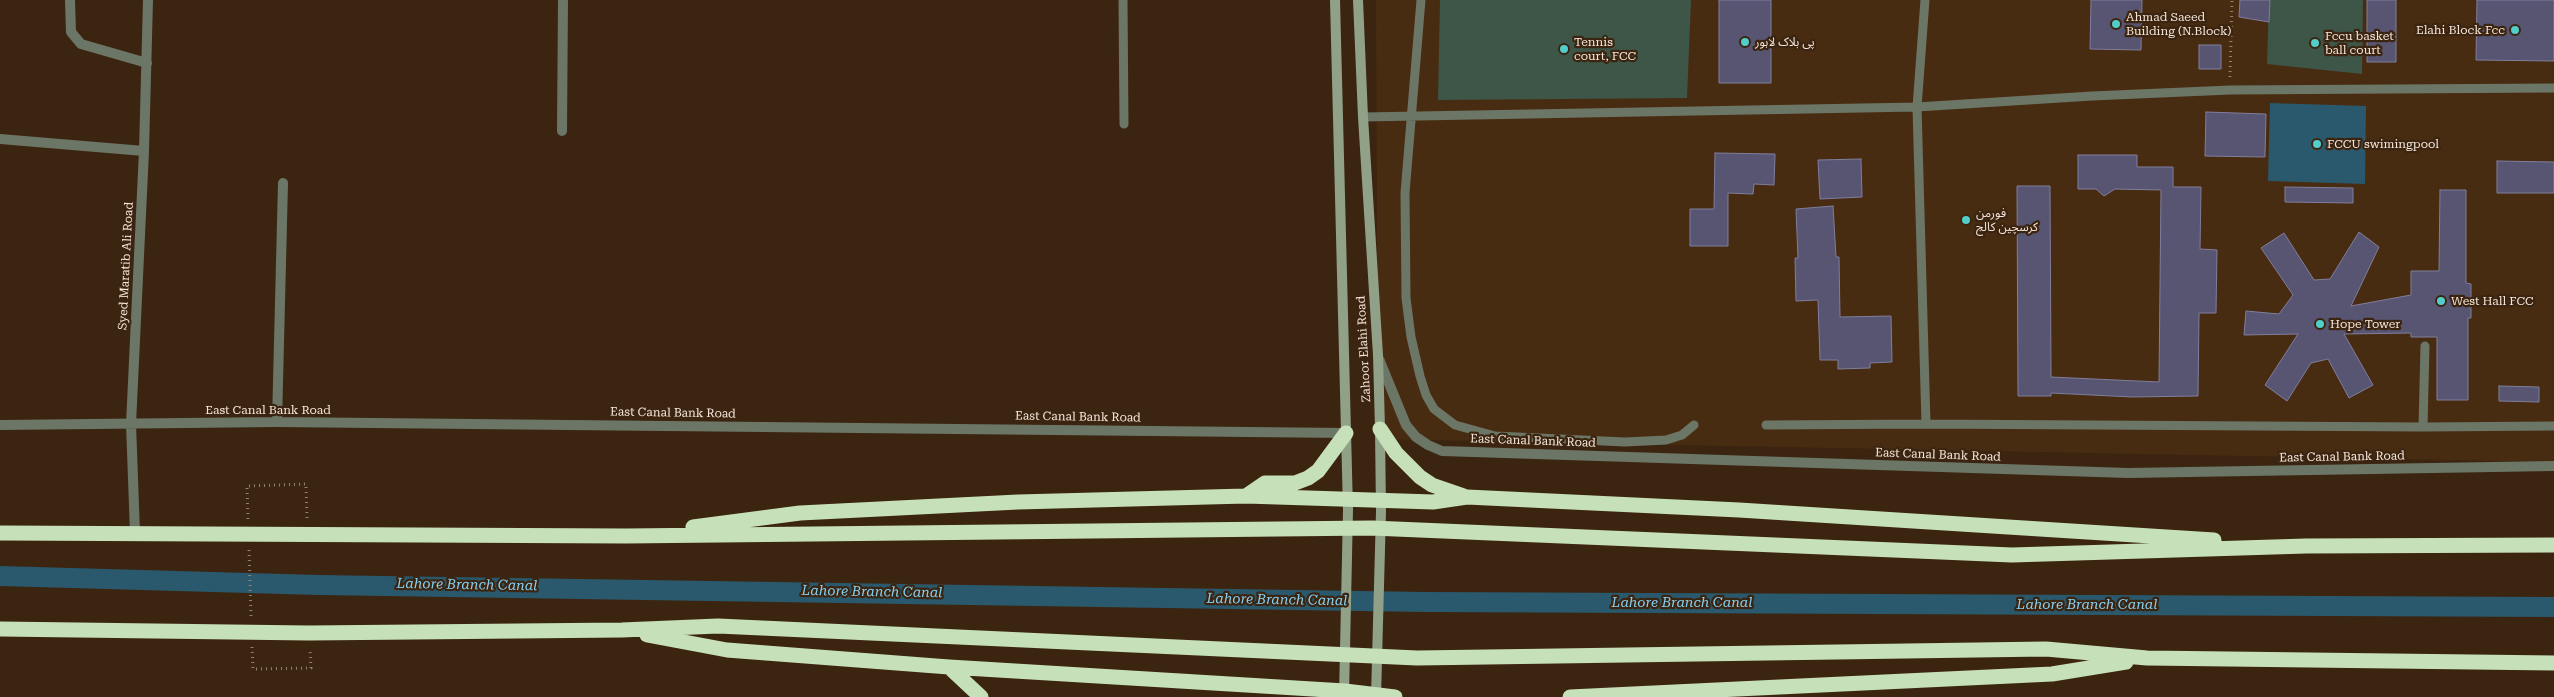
<!DOCTYPE html>
<meta charset="utf-8">
<style>
body{margin:0}
canvas{display:block;background:#3b2410}
</style>
<canvas width="2554" height="697"></canvas>
<script>
const c = document.querySelector('canvas').getContext('2d');
c.lineJoin = 'round';
function fillPath(path, color) { c.fillStyle = color; c.fill(path, 'evenodd'); }
const poly = rows => new Path2D(rows.map(r => 'M' + r).join(''));
function stroke(path, color, width, dash) { c.strokeStyle = color; c.lineWidth = width; c.lineCap = dash ? 'butt' : 'round'; c.setLineDash(dash || []); c.stroke(path); }
function drawText(font, color, halo, rows, align = 'center') {
  c.font = font + ' "Roboto Serif","Noto Sans Arabic",serif'; c.lineWidth = 4.5; c.setLineDash([]); c.textBaseline = 'middle'; c.strokeStyle = halo; c.fillStyle = color; for (const [text, x, y, turn = 0] of rows) {
    c.save(); c.translate(x, y); c.rotate((+turn || 0) * Math.PI / 180); c.textAlign = isNaN(turn) ? turn : align; if (halo) c.strokeText(text, 0, 0); c.fillText(text, 0, 0); c.restore();
  }
}
fillPath(poly([
 [1376,0,2554,0,2554,462,1378,439]
]), '#482c11');
fillPath(poly([
 [1440,0,1691,0,1687,98,1438,100],
 [2269,0,2363,0,2362,74,2267,64]
]), '#3e5647');
fillPath(poly([
 [2270,103,2366,106,2365,184,2268,181]
]), '#2a586c');
stroke(poly([
 [0,576,319,585,1426,602,2554,607]
]), '#2a586c', 20);
const building = poly([
 [1719,0,1771,0,1771,83,1719,83,1719,0],
 [2091,0,2142,0,2141,50,2090,49,2091,0],
 [2240,0,2270,0,2269,22,2239,17,2240,0],
 [2367,0,2396,0,2396,62,2367,62,2367,0],
 [2477,0,2554,0,2554,61,2476,60,2477,0],
 [2199,45,2221,45,2221,69,2199,69,2199,45],
 [2206,112,2266,114,2265,157,2205,156,2206,112],
 [1715,153,1775,154,1774,185,1754,184,1753,194,1728,193,1728,246,1690,246,1690,209,1714,209,1715,153],
 [2078,155,2137,155,2137,167,2173,167,2173,187,2201,187,2200,249,2217,250,2216,313,2199,313,2198,396,2132,397,2051,393,2051,396,2018,396,2017,186,2050,186,2051,377,2159,382,2161,190,2115,189,2104,196,2096,189,2078,189,2078,155],
 [1861,159,1862,197,1820,199,1818,160,1861,159],
 [2497,161,2554,162,2554,193,2497,193,2497,161],
 [2285,187,2353,188,2353,203,2285,202,2285,187],
 [2440,190,2466,190,2466,283,2471,284,2471,318,2468,318,2468,400,2437,400,2437,337,2411,337,2411,333,2344,334,2373,385,2349,398,2328,359,2311,363,2287,401,2265,385,2298,334,2244,335,2246,311,2279,314,2293,295,2261,248,2284,233,2314,280,2330,279,2359,232,2379,247,2351,306,2411,295,2411,271,2439,271,2440,190],
 [1833,206,1836,257,1839,257,1840,317,1891,316,1892,362,1870,363,1870,368,1838,369,1838,360,1820,360,1818,300,1796,301,1795,258,1798,258,1796,209,1833,206],
 [2499,386,2539,387,2539,402,2499,401,2499,386]
]);
fillPath(building, '#575572');
stroke(building, '#807e9e', 1);
stroke(poly([
 [2230,77,2232,0],
 [248,519,247,486,306,484,307,518],
 [249,550,251,616],
 [252,647,253,669,311,668,310,649]
]), '#948171', 3, [1, 4]);
stroke(poly([
 [1123,0,1124,124],
 [1421,0,1405,193,1406,298,1411,337,1420,376,1426,395,1434,409,1455,425,1495,436,1625,442,1666,440,1682,435,1694,425],
 [1925,0,1917,107,1926,424,2423,427,2554,426],
 [1363,117,1917,107,2092,96,2230,90,2554,88],
 [1766,425,1926,424],
 [2423,427,2425,346]
]), '#6b7666', 9);
stroke(poly([
 [70,0,71,32,81,44,147,63],
 [562,131,563,0],
 [0,139,144,151],
 [1379,359,1406,425,1416,437,1428,445,1442,451,2128,473,2554,466],
 [277,422,283,183],
 [0,425,277,422,1346,433],
 [135,533,131,424,144,151,148,0]
]), '#6b7666', 10);
stroke(poly([
 [1335,0,1348,510,1344,696],
 [1358,0,1363,117,1378,355,1380,429,1381,512,1376,697]
]), '#90a188', 10);
stroke(poly([
 [1380,429,1396,453,1420,477,1432,485,1464,496],
 [1246,496,1265,483,1295,483,1308,478,1318,471,1346,433],
 [693,527,800,513,1018,502,1246,496,1433,502,1467,497,1739,510,2214,540],
 [0,533,626,536,1372,528,2012,555,2306,546,2554,545],
 [0,629,309,633,622,630,718,626,1417,658,2046,649,2147,658,2554,663],
 [647,635,727,650,949,667,1345,691,1395,697],
 [949,667,981,697],
 [1570,697,2052,674,2126,662]
]), '#c6e0b9', 15);
for (const [x, y, r, color] of [
 [2116,24,5,"#53cdc9"],
 [2515,30,5,"#53cdc9"],
 [1745,42,5,"#53cdc9"],
 [2315,43,5,"#53cdc9"],
 [1564,49,5,"#53cdc9"],
 [2317,144,5,"#53cdc9"],
 [1966,220,5,"#53cdc9"],
 [2441,301,5,"#53cdc9"],
 [2320,324,5,"#53cdc9"]
]) { const dot = new Path2D(); dot.arc(x, y, r, 0, 2 * Math.PI); c.fillStyle = color; c.fill(dot); stroke(dot, '#3b2410', 2); }
drawText('12px', '#f5e6d9', '#3b2410', [
 ["Ahmad Saeed",2126,17],
 ["Building (N.Block)",2126,31],
 ["Elahi Block Fcc",2505,30,"right"],
 ["Fccu basket",2325,36],
 ["ball court",2325,50],
 ["Tennis",1574,42],
 ["court, FCC",1574,56],
 ["پی بلاک لاہور",1755,42],
 ["FCCU swimingpool",2327,144],
 ["فورمن",1976,213],
 ["کرسچین کالج",1976,227],
 ["West Hall FCC",2451,301],
 ["Hope Tower",2330,324]
], 'left');
drawText('12px', '#f5e6d9', '#3b2410', [
 ["Syed Maratib Ali Road",126,266,-87],
 ["Zahoor Elahi Road",1364,349,-93],
 ["East Canal Bank Road",268,410],
 ["East Canal Bank Road",673,413,1],
 ["East Canal Bank Road",1078,417,1],
 ["East Canal Bank Road",1533,441,2],
 ["East Canal Bank Road",1938,455,2],
 ["East Canal Bank Road",2342,457,-1]
]);
drawText('italic 14px', '#85d1f4', '#3b2410', [
 ["Lahore Branch Canal",467,585,1],
 ["Lahore Branch Canal",872,592,1],
 ["Lahore Branch Canal",1277,600,1],
 ["Lahore Branch Canal",1682,603],
 ["Lahore Branch Canal",2087,605]
]);
</script>
